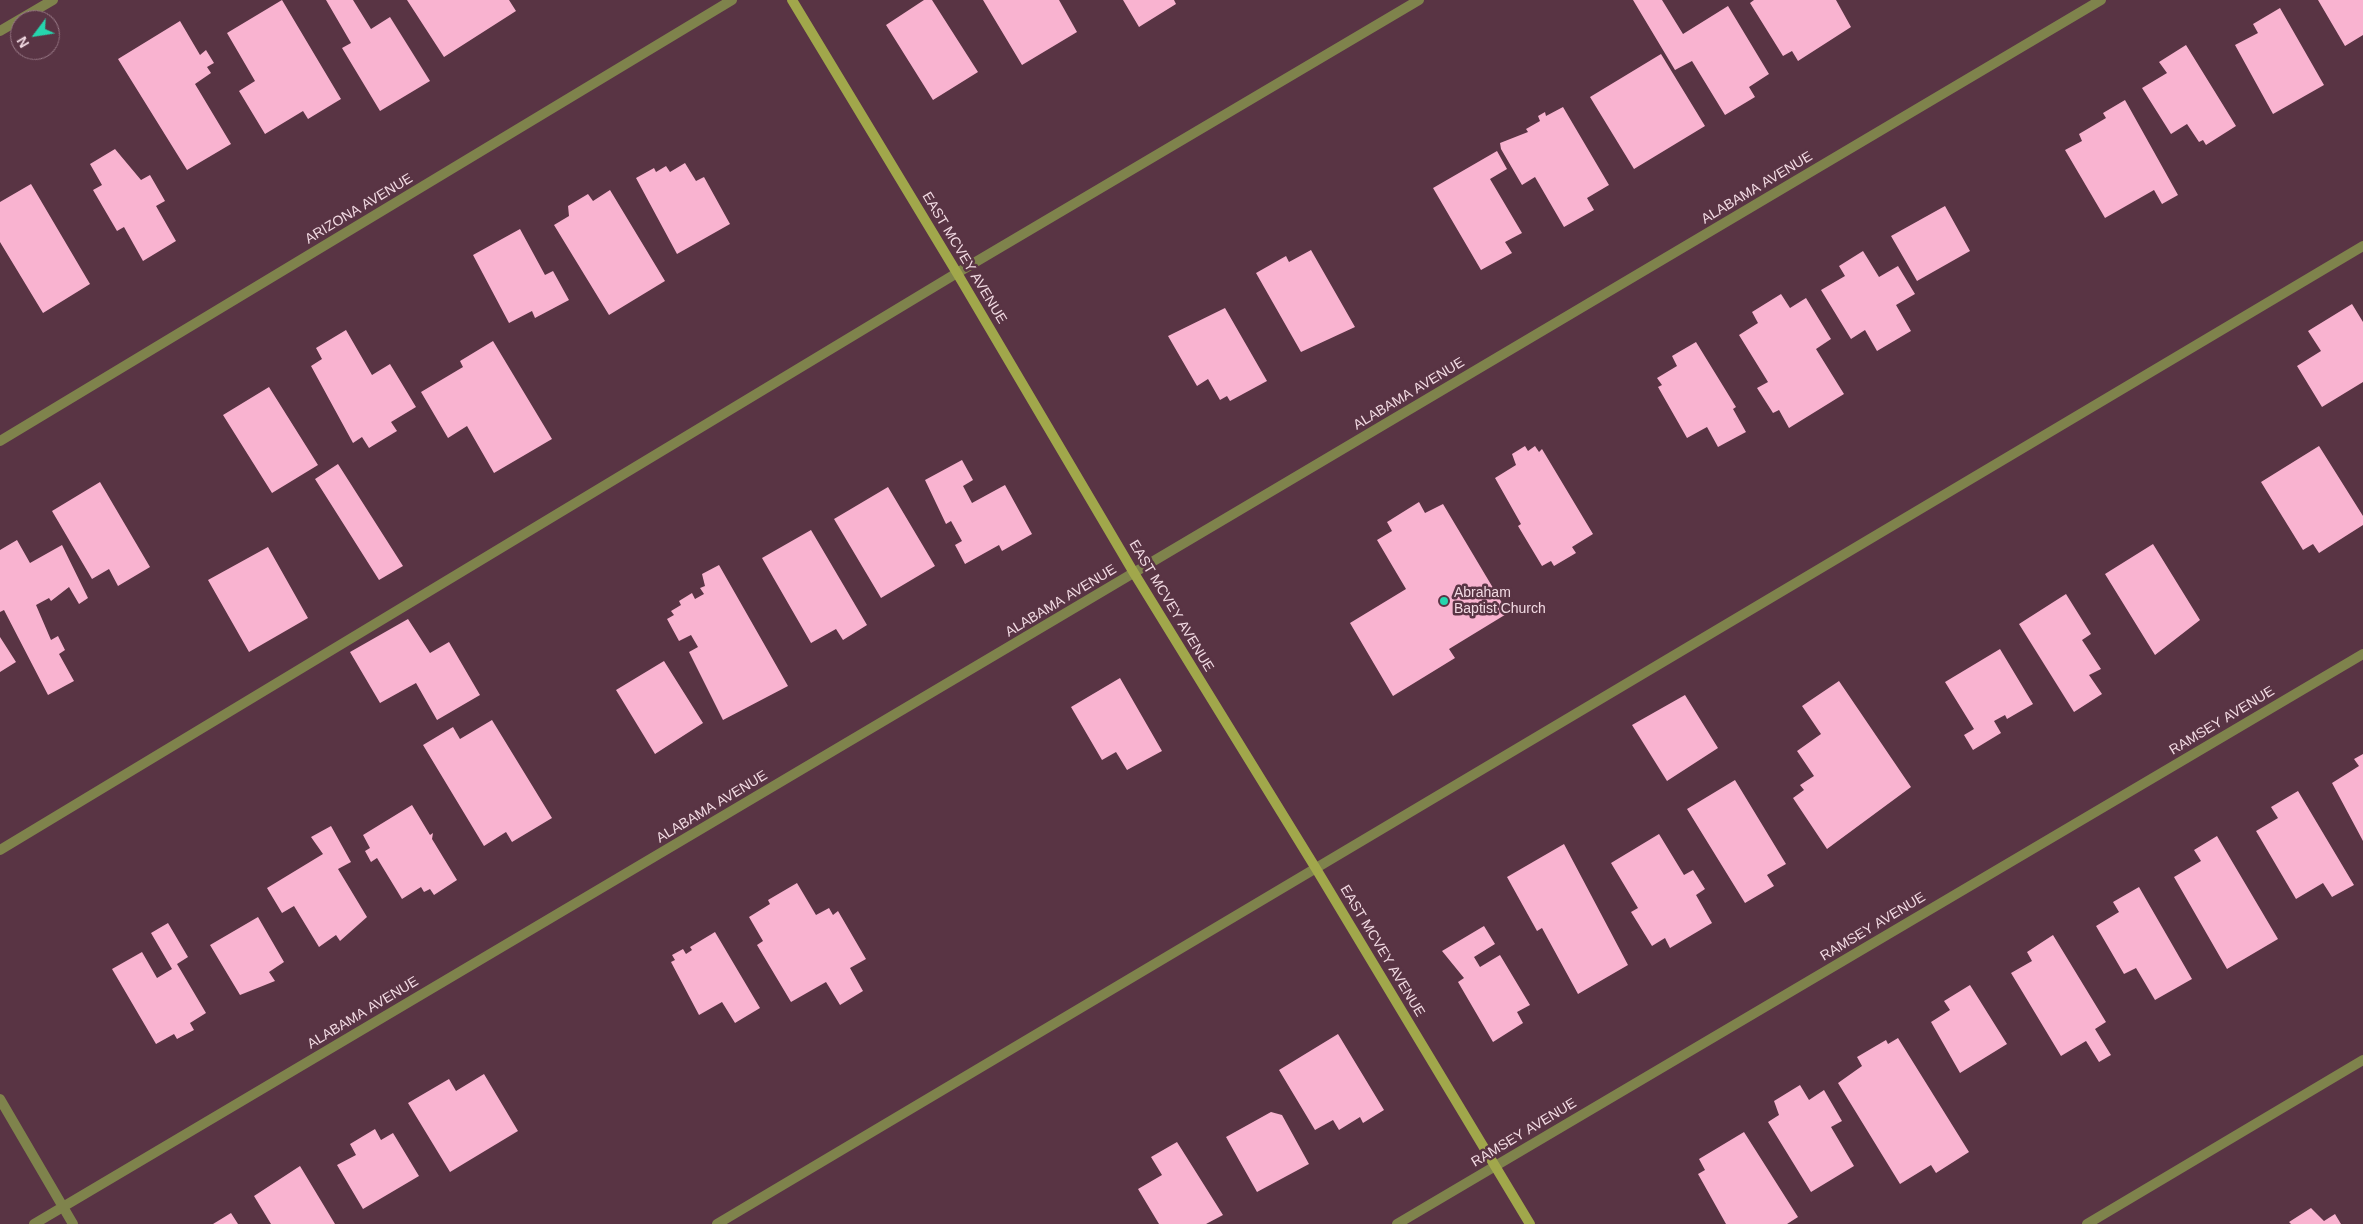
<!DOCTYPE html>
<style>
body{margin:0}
#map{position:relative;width:2363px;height:1224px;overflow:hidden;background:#593444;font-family:Arial,sans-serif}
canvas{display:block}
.north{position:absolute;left:10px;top:10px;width:50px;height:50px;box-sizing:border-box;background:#593444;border:1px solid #967684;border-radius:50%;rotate:239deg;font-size:14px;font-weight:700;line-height:20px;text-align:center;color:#f2dae3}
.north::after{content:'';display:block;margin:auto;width:18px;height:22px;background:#26d5ae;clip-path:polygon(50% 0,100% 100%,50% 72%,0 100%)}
</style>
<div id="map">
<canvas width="2363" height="1224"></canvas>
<div class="north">N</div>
</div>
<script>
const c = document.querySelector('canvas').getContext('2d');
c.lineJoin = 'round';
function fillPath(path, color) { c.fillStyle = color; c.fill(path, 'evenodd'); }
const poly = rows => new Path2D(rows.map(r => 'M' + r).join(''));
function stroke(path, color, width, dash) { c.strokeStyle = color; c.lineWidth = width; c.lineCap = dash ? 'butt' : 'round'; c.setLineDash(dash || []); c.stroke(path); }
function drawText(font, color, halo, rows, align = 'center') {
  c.font = font + ' Arial,sans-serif'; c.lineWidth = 5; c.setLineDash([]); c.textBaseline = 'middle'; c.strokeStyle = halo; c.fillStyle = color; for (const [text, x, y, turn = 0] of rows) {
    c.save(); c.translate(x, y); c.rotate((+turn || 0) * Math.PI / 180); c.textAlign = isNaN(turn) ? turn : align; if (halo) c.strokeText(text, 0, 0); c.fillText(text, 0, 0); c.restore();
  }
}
fillPath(poly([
 [282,0,341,99,308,119,303,111,265,134,239,91,255,81,227,33],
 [326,0,353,0,371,29,390,17,430,81,380,111,342,48,351,43],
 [407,0,509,0,516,11,444,57],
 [924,0,932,0,978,72,933,100,886,25],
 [983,0,1059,0,1077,32,1022,65],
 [1123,0,1174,0,1176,4,1139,27],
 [1633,0,1662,0,1683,34,1728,6,1769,74,1749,87,1755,97,1725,115,1692,61,1675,70],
 [1754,0,1836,0,1851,27,1798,61,1792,51,1783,56,1750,3],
 [2318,0,2363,0,2363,35,2345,46],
 [2280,8,2324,85,2273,114,2235,45,2258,33,2253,24],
 [180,21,200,55,206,50,214,63,207,67,211,73,195,84,231,144,187,170,118,59],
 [2186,45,2236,126,2206,145,2203,140,2199,142,2187,124,2171,134,2142,88,2167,73,2159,62],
 [1661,54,1705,126,1634,169,1590,97],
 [2125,100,2178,195,2162,204,2154,190,2105,218,2065,150,2082,141,2079,134,2106,118,2103,113],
 [1563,107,1609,185,1587,198,1594,210,1564,227,1535,177,1522,185,1501,149,1500,143,1528,132,1526,129,1540,121,1538,116,1545,112,1546,116],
 [115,149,141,180,150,175,165,201,156,206,176,241,143,261,124,227,117,231,93,190,102,185,90,164],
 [1497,151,1507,169,1490,179,1522,233,1505,242,1512,253,1481,270,1433,188],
 [685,163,696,181,704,177,730,224,677,254,636,178,654,168,656,172,666,166,670,172],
 [31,184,90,284,43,313,0,242,0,202],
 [610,190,665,281,609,315,554,225,569,216,568,206,588,194,593,201],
 [1945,206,1970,251,1917,281,1891,236],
 [520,229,545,275,553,271,569,300,535,318,532,311,509,323,473,255],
 [1311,250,1355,327,1301,352,1256,273,1286,256,1289,262],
 [1863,251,1879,277,1898,266,1915,294,1896,305,1911,331,1877,351,1865,330,1851,339,1821,290,1845,276,1839,266],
 [1781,294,1790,308,1806,298,1831,339,1816,349,1844,394,1789,428,1779,410,1773,413,1757,388,1768,382,1739,335,1758,323,1752,312],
 [2352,304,2363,322,2363,382,2322,407,2297,366,2321,351,2308,331],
 [1225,308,1267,381,1230,401,1227,396,1220,400,1208,379,1197,386,1168,336],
 [346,330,372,375,390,364,416,407,391,422,397,431,369,448,362,437,353,443,311,366,322,359,316,348],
 [493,341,552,439,494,473,467,426,448,438,421,392,463,367,460,361],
 [1696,342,1736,407,1733,409,1746,432,1718,447,1707,427,1687,438,1658,387,1662,385,1657,378,1677,366,1672,356],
 [269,387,318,465,272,493,223,415],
 [1525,446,1528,451,1535,446,1539,452,1542,449,1593,534,1572,547,1576,553,1554,566,1551,561,1542,566,1518,526,1521,524,1495,478,1516,465,1512,454],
 [2319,446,2363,516,2363,525,2319,553,2313,544,2303,550,2261,482],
 [962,460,973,480,963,486,972,503,1005,485,1032,534,1002,551,999,545,965,564,955,545,962,541,951,521,946,524,925,480],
 [338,464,403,566,379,580,315,479],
 [100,482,150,567,118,586,109,569,92,579,52,511],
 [888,487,935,566,881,598,834,519],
 [1419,502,1425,513,1443,504,1508,613,1449,649,1455,658,1393,696,1350,623,1406,589,1377,540,1392,531,1387,522],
 [811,530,867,625,843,640,836,629,811,643,762,558],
 [17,540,30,563,62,545,88,598,79,604,69,587,51,601,49,598,36,605,51,640,58,636,65,650,59,654,74,681,48,695,4,610,0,612,0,550],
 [2153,544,2200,620,2155,655,2105,574],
 [268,547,308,618,249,652,208,580],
 [719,565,788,686,723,720,689,652,698,647,691,635,679,641,667,619,674,615,671,611,681,605,679,601,692,593,695,599,704,594,700,588,705,586,702,574],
 [2066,594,2091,634,2082,640,2101,669,2089,675,2102,694,2074,712,2019,624],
 [408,619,430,653,449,642,480,695,437,720,416,683,380,703,350,652],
 [0,637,16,662,0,672],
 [2000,649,2033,704,2007,719,2005,715,1994,721,2001,733,1973,750,1964,735,1974,729,1945,682],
 [664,661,703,723,655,754,616,690],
 [1120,678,1162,751,1127,770,1116,752,1102,760,1071,707],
 [1839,681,1911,787,1827,849,1793,798,1804,790,1800,785,1814,776,1797,751,1821,734,1802,706],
 [1685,695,1718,748,1667,781,1632,725],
 [492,720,552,818,512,842,506,832,484,846,423,745,453,727,460,739],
 [2363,754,2363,841,2332,783,2359,766,2354,759],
 [1735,780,1786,864,1767,875,1774,886,1745,903,1687,809],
 [2298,791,2354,885,2332,897,2323,883,2296,899,2256,831,2278,818,2271,807],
 [412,805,430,835,433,833,432,839,457,880,434,895,430,889,424,892,421,887,402,899,377,858,371,862,365,851,370,848,363,835],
 [331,826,351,862,338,869,367,917,340,941,336,935,319,947,294,906,282,913,267,888,323,854,311,837],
 [1659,834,1684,875,1693,870,1705,889,1696,895,1712,923,1670,948,1665,938,1652,946,1631,912,1638,908,1611,863],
 [2217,836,2278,939,2227,969,2174,877,2201,861,2194,850],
 [1564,844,1628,965,1578,994,1542,928,1537,931,1507,877],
 [797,883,816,915,829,908,833,915,838,911,866,959,850,968,863,991,840,1005,826,982,791,1002,757,945,763,941,749,917,770,904,768,900],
 [2139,887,2192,979,2155,1000,2136,968,2124,974,2096,926,2119,912,2113,902],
 [258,917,284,962,269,972,275,981,240,995,210,945],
 [168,923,188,957,177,964,206,1013,190,1023,194,1030,177,1039,174,1034,156,1044,112,969,142,952,157,978,172,969,151,933],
 [1484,926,1495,944,1474,957,1480,967,1500,955,1530,1005,1517,1012,1523,1023,1493,1042,1458,982,1464,978,1442,951],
 [715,932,760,1008,735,1023,722,1002,699,1015,671,962,675,960,672,955,683,949,686,954,692,950,690,947],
 [2053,935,2106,1022,2095,1029,2111,1055,2099,1062,2086,1041,2061,1056,2011,973,2032,961,2027,952],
 [1970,985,2007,1044,1960,1073,1931,1022,1950,1010,1944,1001],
 [1338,1034,1384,1110,1363,1123,1360,1117,1339,1130,1333,1120,1315,1130,1279,1070],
 [1898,1038,1969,1152,1936,1173,1931,1165,1900,1184,1838,1083,1862,1066,1857,1057,1886,1040,1888,1044],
 [484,1074,518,1131,450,1172,408,1103,449,1079,456,1091],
 [1800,1085,1809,1100,1824,1090,1842,1121,1831,1127,1854,1166,1811,1192,1768,1122,1779,1115,1774,1101],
 [1271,1112,1282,1115,1309,1164,1257,1192,1226,1137],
 [375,1129,381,1140,393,1133,419,1176,363,1209,337,1165,356,1155,350,1144],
 [1744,1132,1798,1217,1787,1224,1726,1224,1698,1174,1705,1170,1699,1159],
 [1177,1142,1223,1215,1206,1224,1159,1224,1138,1189,1162,1175,1151,1157],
 [300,1166,335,1224,271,1224,254,1196],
 [2311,1208,2324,1221,2335,1214,2341,1224,2291,1224,2289,1222],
 [231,1213,238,1224,213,1224]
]), '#f9b3d0');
stroke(poly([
 [0,31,53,0],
 [0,850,957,273,1419,0],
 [717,1224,2363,246],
 [2087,1224,2363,1060]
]), '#7f834c', 10);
stroke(poly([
 [0,441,732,0],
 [0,1099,73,1224],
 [34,1224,2101,0],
 [1397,1224,2363,654]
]), '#7f834c', 10);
stroke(poly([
 [792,0,957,273,1134,573,1315,867,1530,1224]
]), '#a1a74b', 10);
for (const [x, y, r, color] of [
 [1444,601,5,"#26d5ae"]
]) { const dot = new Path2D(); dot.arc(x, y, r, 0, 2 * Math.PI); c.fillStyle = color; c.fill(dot); stroke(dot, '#593444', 2); }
drawText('14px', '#f2dae3', '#593444', [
 ["ALABAMA AVENUE",1757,188,-31],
 ["ARIZONA AVENUE",359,209,-31],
 ["EAST MCVEY AVENUE",964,258,59],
 ["ALABAMA AVENUE",1409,394,-31],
 ["ALABAMA AVENUE",1061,601,-31],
 ["EAST MCVEY AVENUE",1171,606,59],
 ["RAMSEY AVENUE",2222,721,-31],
 ["ALABAMA AVENUE",712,807,-31],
 ["RAMSEY AVENUE",1873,927,-31],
 ["EAST MCVEY AVENUE",1382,951,59],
 ["ALABAMA AVENUE",363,1013,-31],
 ["RAMSEY AVENUE",1524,1133,-31]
]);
drawText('14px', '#f2dae3', '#593444', [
 ["Abraham",1454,593],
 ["Baptist Church",1454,609]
], 'left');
</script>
